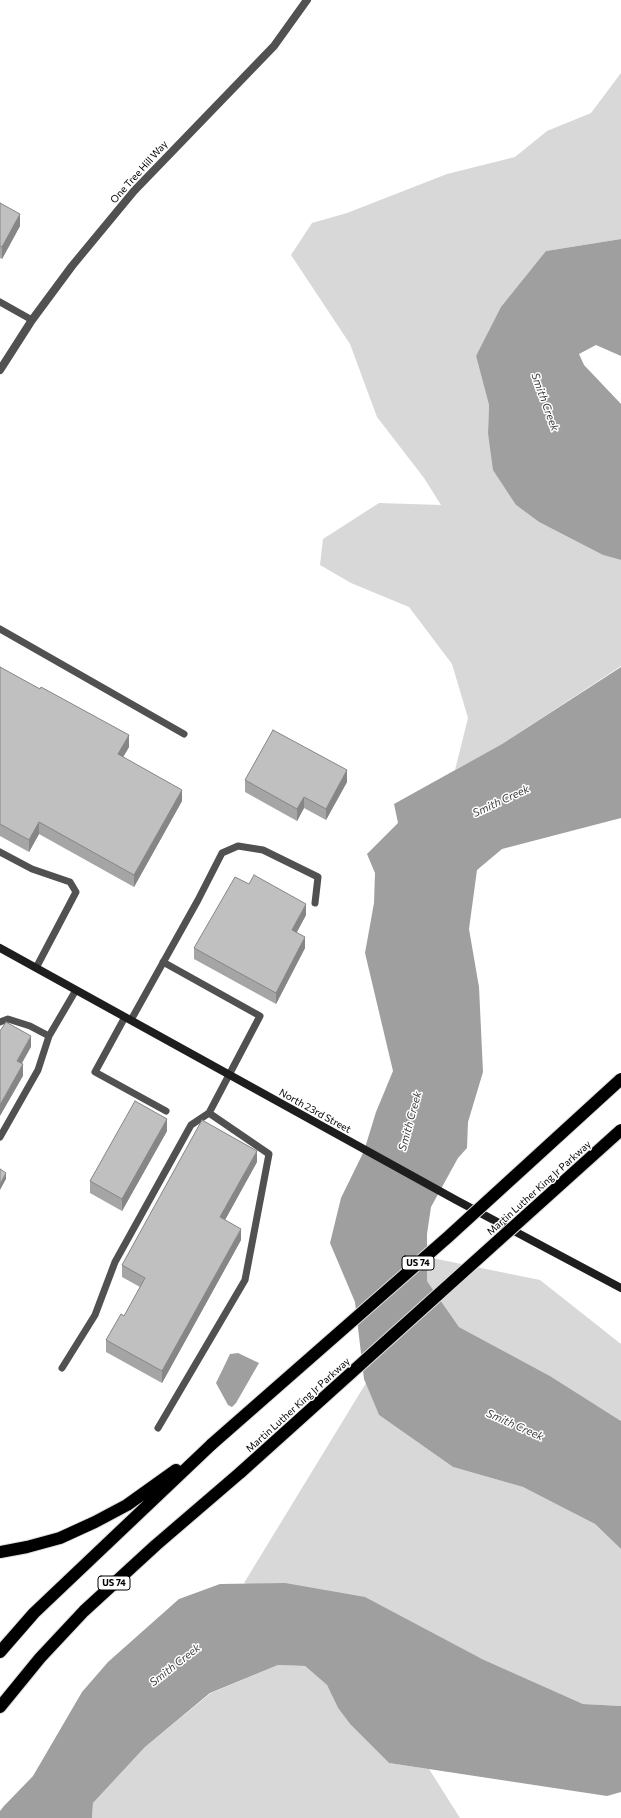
<!DOCTYPE html>
<style>
body{margin:0}
canvas{display:block;background:#fff}
</style>
<canvas width="621" height="1818"></canvas>
<script>
const c = document.querySelector('canvas').getContext('2d');
c.lineJoin = 'round';
function fillPath(path, color) { c.fillStyle = color; c.fill(path, 'evenodd'); }
const poly = rows => new Path2D(rows.map(r => 'M' + r).join(''));
function stroke(path, color, width, dash) { c.strokeStyle = color; c.lineWidth = width; c.lineCap = dash ? 'butt' : 'round'; c.setLineDash(dash || []); c.stroke(path); }
function drawText(font, color, halo, rows, align = 'center') {
  c.font = font + ' Commissioner,sans-serif'; c.lineWidth = 3; c.setLineDash([]); c.textBaseline = 'middle'; c.strokeStyle = halo; c.fillStyle = color; for (const [text, x, y, turn = 0] of rows) {
    c.save(); c.translate(x, y); c.rotate((+turn || 0) * Math.PI / 180); c.textAlign = isNaN(turn) ? turn : align; if (halo) c.strokeText(text, 0, 0); c.fillText(text, 0, 0); c.restore();
  }
}
fillPath(poly([
 [621,73,621,239,546,251,476,356,489,405,488,433,516,505,539,522,603,555,621,560,621,666,502,744,455,770,468,718,452,664,409,607,351,583,320,565,323,539,379,503,441,505,424,478,377,417,350,344,291,255,312,223,347,213,447,174,515,157,547,131,591,113],
 [427,1257,540,1280,621,1344,621,1421,550,1376,459,1327,427,1281],
 [366,1383,379,1415,453,1467,523,1487,595,1524,621,1549,621,1706,583,1704,482,1659,244,1583],
 [278,1665,305,1666,327,1685,338,1708,350,1724,389,1763,429,1769,460,1818,92,1818,93,1803,145,1747,211,1693]
]), '#d8d8d8');
fillPath(poly([
 [621,239,621,356,596,345,579,354,584,365,621,404,621,560,603,555,539,522,516,505,493,470,488,433,489,405,476,356,501,307,546,251],
 [621,667,621,818,502,849,477,870,469,929,479,987,483,1072,468,1122,467,1148,458,1158,431,1207,427,1234,427,1281,459,1327,550,1376,621,1421,621,1549,595,1524,523,1487,453,1467,379,1415,364,1379,355,1302,330,1243,341,1198,364,1151,376,1112,393,1071,365,953,374,903,375,873,367,854,398,823,394,804,502,744],
 [238,1353,259,1363,236,1403,232,1407,228,1405,216,1383,230,1354],
 [285,1583,365,1597,482,1659,583,1704,621,1706,621,1792,607,1796,389,1763,350,1724,338,1708,327,1685,305,1666,278,1665,210,1693,145,1747,93,1803,92,1818,0,1818,0,1811,4,1806,33,1776,82,1692,108,1662,179,1599,220,1584]
]), '#9f9f9f');
const motorway = poly([
 [0,1552,27,1547,60,1538,95,1522,127,1505,176,1470],
 [0,1652,34,1613,212,1444],
 [0,1707,40,1658,84,1611,156,1545,241,1472]
]);
stroke(motorway, '#dbdbdb', 14);
stroke(poly([
 [0,302,32,320],
 [0,629,184,734],
 [0,852,32,869,70,882,76,892,36,968],
 [125,1017,95,1072,166,1111],
 [131,1020,198,900,222,853,238,846,263,850,318,877,315,903],
 [0,1022,8,1019,30,1026,49,1036],
 [0,1137,38,1070,49,1036,76,990],
 [62,1368,95,1315,115,1262,191,1125,209,1113],
 [158,1428,245,1280,269,1154,209,1113,260,1016,163,962]
]), '#515151', 7);
stroke(poly([
 [0,370,32,320,72,266,134,191,274,46,307,0]
]), '#515151', 8);
stroke(poly([
 [0,948,456,1200,621,1288]
]), '#1e1e1e', 8);
stroke(motorway, '#000', 12);
const motorwayBridge = poly([
 [212,1444,448,1237,621,1079],
 [241,1472,621,1130]
]);
stroke(motorwayBridge, '#dbdbdb', 14, []);
stroke(motorwayBridge, '#000', 12);
fillPath(poly([
 [0,203,20,226,2,259,0,258],
 [0,667,129,747,123,757,182,801,134,887,39,834,29,852,0,836],
 [245,780,347,782,326,820,304,808,297,821,245,792],
 [306,915,297,932,305,948,276,1004,194,959,194,948],
 [167,1131,122,1211,90,1193,90,1181],
 [257,1162,225,1220,241,1240,162,1383,106,1352,106,1340,124,1316,140,1287,122,1277,122,1265]
]), '#a5a5a5');
fillPath(poly([
 [20,214,20,226,2,259,2,247],
 [129,735,129,747,118,766,118,754],
 [347,770,347,782,326,820,326,809],
 [182,790,182,801,134,887,134,875],
 [304,797,304,808,297,821,297,809],
 [39,822,39,834,29,852,29,840],
 [306,904,306,915,292,941,292,930],
 [305,937,305,948,276,1004,276,993],
 [31,1036,31,1047,17,1072,17,1061],
 [23,1064,23,1076,0,1116,0,1105],
 [167,1119,167,1131,122,1211,122,1199],
 [257,1151,257,1162,220,1229,220,1217],
 [6,1173,6,1179,0,1190,0,1184],
 [241,1229,241,1240,162,1383,162,1371]
]), '#868686');
const building = poly([
 [0,203,20,214,2,247,0,246,0,203],
 [0,667,40,689,41,687,129,735,118,754,182,790,134,875,39,822,29,840,0,824,0,667],
 [273,730,347,770,326,809,304,797,297,809,245,780,273,730],
 [254,875,306,904,292,930,305,937,276,993,194,948,235,877,249,884,254,875],
 [6,1022,31,1036,17,1061,23,1064,0,1105,0,1031,6,1022],
 [135,1101,167,1119,122,1199,90,1181,135,1101],
 [202,1120,257,1151,220,1217,241,1229,162,1371,106,1340,121,1314,124,1316,145,1278,122,1265,202,1120],
 [0,1169,6,1173,0,1184,0,1169]
]);
fillPath(building, '#c0c0c0');
stroke(building, '#868686', 1);
for (const [x, y, w] of [
 [418,1263,32],
 [114,1583,32]
]) { const box = new Path2D(); box.roundRect(x - w / 2, y - 7, w, 14, 3); c.fillStyle = '#fff'; c.fill(box); stroke(box, '#000', 1); }
drawText('bold 9px', '#000', null, [
 ["US 74",418,1263],
 ["US 74",114,1583]
]);
drawText('10px', '#000', '#fff', [
 ["One Tree Hill Way",139,172,-48],
 ["North 23rd Street",315,1111,29],
 ["Martin Luther King Jr Parkway",539,1188,-42],
 ["Martin Luther King Jr Parkway",298,1405,-42]
]);
drawText('italic 11px', '#404040', '#fff', [
 ["Smith Creek",545,402,70],
 ["Smith Creek",501,801,-25],
 ["Smith Creek",410,1121,-75],
 ["Smith Creek",515,1425,24],
 ["Smith Creek",175,1665,-38]
]);
</script>
